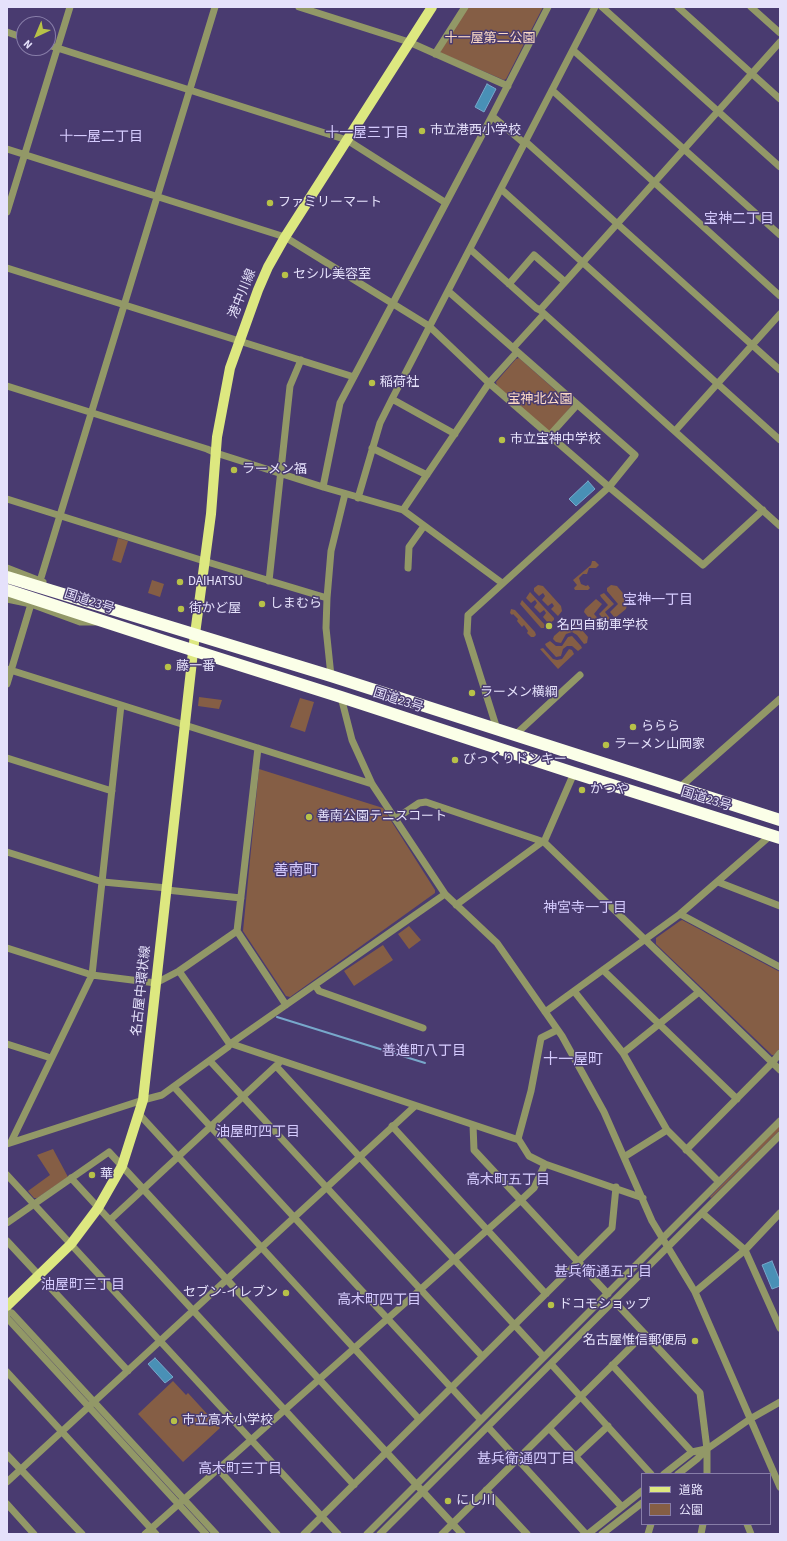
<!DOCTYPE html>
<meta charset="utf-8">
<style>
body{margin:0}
#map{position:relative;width:787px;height:1541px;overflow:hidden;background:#493b70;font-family:"Source Sans 3","Noto Sans JP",sans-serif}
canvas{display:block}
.frame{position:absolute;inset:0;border:8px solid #e5e1fb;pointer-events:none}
.legend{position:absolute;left:641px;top:1473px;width:130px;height:52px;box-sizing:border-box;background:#493b70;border:1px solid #877da8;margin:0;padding:5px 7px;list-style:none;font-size:12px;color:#e5e1fb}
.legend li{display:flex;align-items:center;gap:8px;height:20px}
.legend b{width:20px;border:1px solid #877da8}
.north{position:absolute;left:16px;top:16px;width:40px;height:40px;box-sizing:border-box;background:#493b70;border:1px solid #877da8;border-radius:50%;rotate:224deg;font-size:11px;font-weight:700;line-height:16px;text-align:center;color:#e5e1fb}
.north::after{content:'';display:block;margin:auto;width:14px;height:18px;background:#b7c148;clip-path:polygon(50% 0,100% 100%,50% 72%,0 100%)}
</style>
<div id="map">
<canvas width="787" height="1541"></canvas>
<div class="frame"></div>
<ul class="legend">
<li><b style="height:5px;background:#dde880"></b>道路</li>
<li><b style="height:11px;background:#855e45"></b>公園</li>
</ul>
<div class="north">N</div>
</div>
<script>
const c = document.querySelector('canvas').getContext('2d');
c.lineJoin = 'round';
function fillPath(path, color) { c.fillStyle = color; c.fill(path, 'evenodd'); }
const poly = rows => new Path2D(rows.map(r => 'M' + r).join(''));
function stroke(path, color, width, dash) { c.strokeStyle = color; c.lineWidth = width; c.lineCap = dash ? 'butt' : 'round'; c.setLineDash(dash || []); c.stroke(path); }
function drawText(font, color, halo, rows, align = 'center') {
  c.font = font + ' "Source Sans 3","Noto Sans JP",sans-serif'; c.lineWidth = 3; c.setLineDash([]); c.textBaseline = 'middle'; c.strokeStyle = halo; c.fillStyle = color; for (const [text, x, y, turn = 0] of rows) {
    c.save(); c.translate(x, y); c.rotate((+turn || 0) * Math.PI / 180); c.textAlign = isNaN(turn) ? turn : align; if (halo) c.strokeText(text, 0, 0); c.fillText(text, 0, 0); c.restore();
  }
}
fillPath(poly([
 [468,7,543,7,506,79,504,80,441,53,440,49],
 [519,358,572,405,552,430,547,431,497,386,496,382,516,359],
 [118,538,128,541,121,563,112,560],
 [592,561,595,561,599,565,596,568,589,568,587,574,583,574,579,578,581,584,586,586,588,585,590,588,588,590,575,590,574,588,577,585,573,580,591,565],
 [152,580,164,584,160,597,148,593],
 [538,585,543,586,561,606,562,611,558,616,551,609,554,606,552,603,548,606,542,600,545,596,543,593,539,596,534,591,534,588],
 [611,585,617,586,627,598,628,601,626,609,615,618,610,612,618,604,607,591,607,588],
 [530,592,554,618,554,620,550,623,548,623,543,617,546,613,544,610,540,613,534,607,537,603,535,600,531,603,526,598],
 [604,593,614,604,605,612,612,621,608,624,599,614,608,605,601,597,600,595],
 [596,599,602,604,594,614,605,626,602,630,597,628,584,612,585,609],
 [522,600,545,625,544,628,541,628,520,604],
 [511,609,515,610,535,632,536,635,534,637,531,637,527,633,528,631,524,625,522,627,517,621,518,619,513,614,512,615,510,613],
 [570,622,576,623,588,637,587,643,584,644,577,635,572,632,566,634,561,643,556,642,553,639,554,636],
 [572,636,581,646,582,648,578,651,572,646,567,646,563,649,561,656,556,657,546,646,545,644,550,641,556,646,562,646,568,637],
 [543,648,553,659,557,660,562,659,569,649,572,650,574,654,558,669,540,649],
 [199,697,222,700,219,709,198,706],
 [300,698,314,702,305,732,290,727],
 [259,769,383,808,435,890,435,893,290,997,286,996,243,931],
 [682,920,780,972,780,1048,774,1055,772,1055,656,944,656,938,680,921],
 [409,926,421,940,409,949,398,934],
 [383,945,393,960,354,986,344,971],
 [780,1125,780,1130,711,1198,710,1197],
 [53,1149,68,1177,37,1198,34,1198,28,1191,50,1175,37,1155],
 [173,1381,186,1395,188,1393,220,1428,183,1462,138,1414]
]), '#855e45');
const water = poly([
 [487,84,496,89,484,112,475,107,487,84],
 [588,481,595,489,576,506,569,499,588,481],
 [772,1261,780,1281,780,1286,772,1289,762,1265,772,1261],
 [155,1358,173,1377,165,1383,148,1364,155,1358]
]);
fillPath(water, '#4990b6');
stroke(water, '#78a8cb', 1);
stroke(poly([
 [277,1017,425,1063]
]), '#78a8cb', 2);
stroke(poly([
 [299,7,409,42,508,86],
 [602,7,780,167],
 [678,7,780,99],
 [751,7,780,33],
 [7,32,24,38],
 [48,45,347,140,446,203],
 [573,50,780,235],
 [435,54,465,7],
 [552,90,780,296],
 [492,116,524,143],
 [525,141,780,370],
 [7,149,285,237,429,326,489,383,609,487,703,565,763,510],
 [501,189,780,440],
 [7,212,70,7],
 [470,249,536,308,540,310,780,526],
 [7,268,354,377],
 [509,284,534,255,565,282],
 [448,291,635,455,609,487,468,615,467,634,497,729],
 [540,310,780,42],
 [513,348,544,314],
 [7,386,207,449,216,453,323,487,403,510,502,583],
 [392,399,455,434],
 [675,431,780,314],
 [549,436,577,405],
 [372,448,427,475],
 [323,487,340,403,492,116,548,7],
 [358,498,380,423,392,399,595,7],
 [7,499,204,561,327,598],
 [403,510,489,383,517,352],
 [7,568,43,582],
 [408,568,409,547,424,526],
 [40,581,215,7],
 [269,581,290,386,301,360],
 [7,599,31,604,80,622,95,622],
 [7,669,372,784],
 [331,676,326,628,327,598,331,551,345,494],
 [7,684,31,604],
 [341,697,352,740,372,784,445,894,497,943,562,1036,604,1112,652,1221,695,1292,780,1487],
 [515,735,580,675],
 [258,748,237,931,286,1005],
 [7,758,112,791],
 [679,788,780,699],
 [395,819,419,803,426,802,544,842,780,1070],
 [544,842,574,773],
 [7,852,103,882,167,888],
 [718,882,780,906],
 [167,890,241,898],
 [456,905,542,842],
 [680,914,780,967],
 [7,948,92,975,156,983,179,971,237,931],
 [603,970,737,1099],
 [179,971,229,1043,519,1140,529,1156,545,1164,643,1198],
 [315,985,319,991,423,1028],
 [574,991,623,1053,667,1130,719,1182],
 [545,1012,680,914,771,835],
 [7,1044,51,1058],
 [623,1053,699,992],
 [210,1061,482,1356],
 [276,1066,544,1357],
 [174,1087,481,1420],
 [139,1114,419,1419],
 [473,1125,474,1150,608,1294],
 [392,1126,546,1294],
 [518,1139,531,1091,541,1038,557,1030],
 [11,1142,92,975,121,705],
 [7,1144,143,1100,162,1095,228,1047,230,1044,445,894],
 [686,1150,772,1063,780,1053],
 [624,1157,667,1130],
 [7,1175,338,1534],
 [71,1178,354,1485],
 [702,1213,745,1250,780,1328],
 [110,1220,279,1063],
 [7,1223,109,1152,462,1534],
 [7,1241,128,1371],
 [695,1292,745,1250,780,1213],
 [614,1301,700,1393,707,1449,707,1474],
 [7,1312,12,1313,216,1534],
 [7,1318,206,1534],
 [551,1364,651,1474],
 [612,1365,692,1452],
 [7,1372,156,1534],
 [488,1427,586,1534],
 [549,1428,622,1507],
 [7,1455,82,1534],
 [576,1456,608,1426],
 [218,1469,277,1534],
 [664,1474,692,1452,706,1449],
 [678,1474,697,1459,707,1449,750,1419,780,1402],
 [7,1482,415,1106],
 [486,1490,527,1534],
 [7,1504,34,1534],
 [747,1524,751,1534],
 [145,1534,520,1201,534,1188,545,1164],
 [304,1534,612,1228,616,1187],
 [367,1534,780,1121],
 [380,1534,780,1135],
 [442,1534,644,1334],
 [588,1534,642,1491],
 [602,1534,642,1503],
 [648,1534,651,1524],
 [701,1534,703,1524]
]), '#929867', 7);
stroke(poly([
 [7,1306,71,1244,98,1208,122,1166,143,1100,195,634,211,514,217,437,230,368,258,290,268,267,285,237,432,7]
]), '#dde880', 10);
stroke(poly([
 [7,577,331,676,780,820],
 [7,590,170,643,341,697,574,773,780,838]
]), '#fbffe8', 12);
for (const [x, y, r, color] of [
 [422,131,4,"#b7c148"],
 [270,203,4,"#b7c148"],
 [285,275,4,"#b7c148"],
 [372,383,4,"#b7c148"],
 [502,440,4,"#b7c148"],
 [234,470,4,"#b7c148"],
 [180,582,4,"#b7c148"],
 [262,604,4,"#b7c148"],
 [181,609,4,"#b7c148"],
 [549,626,4,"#b7c148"],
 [168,667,4,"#b7c148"],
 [472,693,4,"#b7c148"],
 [633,727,4,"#b7c148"],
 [606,745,4,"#b7c148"],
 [455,760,4,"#b7c148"],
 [582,790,4,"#b7c148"],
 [309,817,4,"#b7c148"],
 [92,1175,4,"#b7c148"],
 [286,1293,4,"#b7c148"],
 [551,1305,4,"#b7c148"],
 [695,1341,4,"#b7c148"],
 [174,1421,4,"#b7c148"],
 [448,1501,4,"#b7c148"]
]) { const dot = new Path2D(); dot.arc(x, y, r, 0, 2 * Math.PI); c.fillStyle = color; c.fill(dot); stroke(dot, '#493b70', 1.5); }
drawText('13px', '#fddbc5', '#493b70', [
 ["十一屋第二公園",490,39],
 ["宝神北公園",540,400]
]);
drawText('13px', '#e5e1fb', '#493b70', [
 ["市立港西小学校",430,131],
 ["ファミリーマート",278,203],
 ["セシル美容室",293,275],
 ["稲荷社",380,383],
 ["市立宝神中学校",510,440],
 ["ラーメン福",242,470],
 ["DAIHATSU",188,582],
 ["しまむら",270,604],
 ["街かど屋",189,609],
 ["名四自動車学校",557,626],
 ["藤一番",176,667],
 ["ラーメン横綱",480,693],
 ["ららら",641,727],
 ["ラーメン山岡家",614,745],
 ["びっくりドンキー",463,760],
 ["かつや",590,790],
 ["善南公園テニスコート",317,817],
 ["華",100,1175],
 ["セブン-イレブン",278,1293,"right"],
 ["ドコモショップ",559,1305],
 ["名古屋惟信郵便局",687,1341,"right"],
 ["市立高木小学校",182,1421],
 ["にし川",456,1501]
], 'left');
drawText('13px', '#e5e1fb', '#493b70', [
 ["港中川線",243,294,-68],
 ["国道23号",89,602,18],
 ["国道23号",398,701,18],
 ["国道23号",706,800,17],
 ["名古屋中環状線",142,991,-84]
]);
drawText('14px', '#d5cbfe', '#493b70', [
 ["十一屋三丁目",367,134],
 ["十一屋二丁目",101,138],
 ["宝神二丁目",739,220],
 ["宝神一丁目",658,601],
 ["神宮寺一丁目",585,909],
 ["善進町八丁目",424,1052],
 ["油屋町四丁目",258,1133],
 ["高木町五丁目",508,1181],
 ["甚兵衛通五丁目",603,1273],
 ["油屋町三丁目",83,1286],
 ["高木町四丁目",379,1301],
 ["甚兵衛通四丁目",526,1460],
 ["高木町三丁目",240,1470]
]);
drawText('15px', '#d5cbfe', '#493b70', [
 ["善南町",296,872],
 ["十一屋町",573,1061]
]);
</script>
